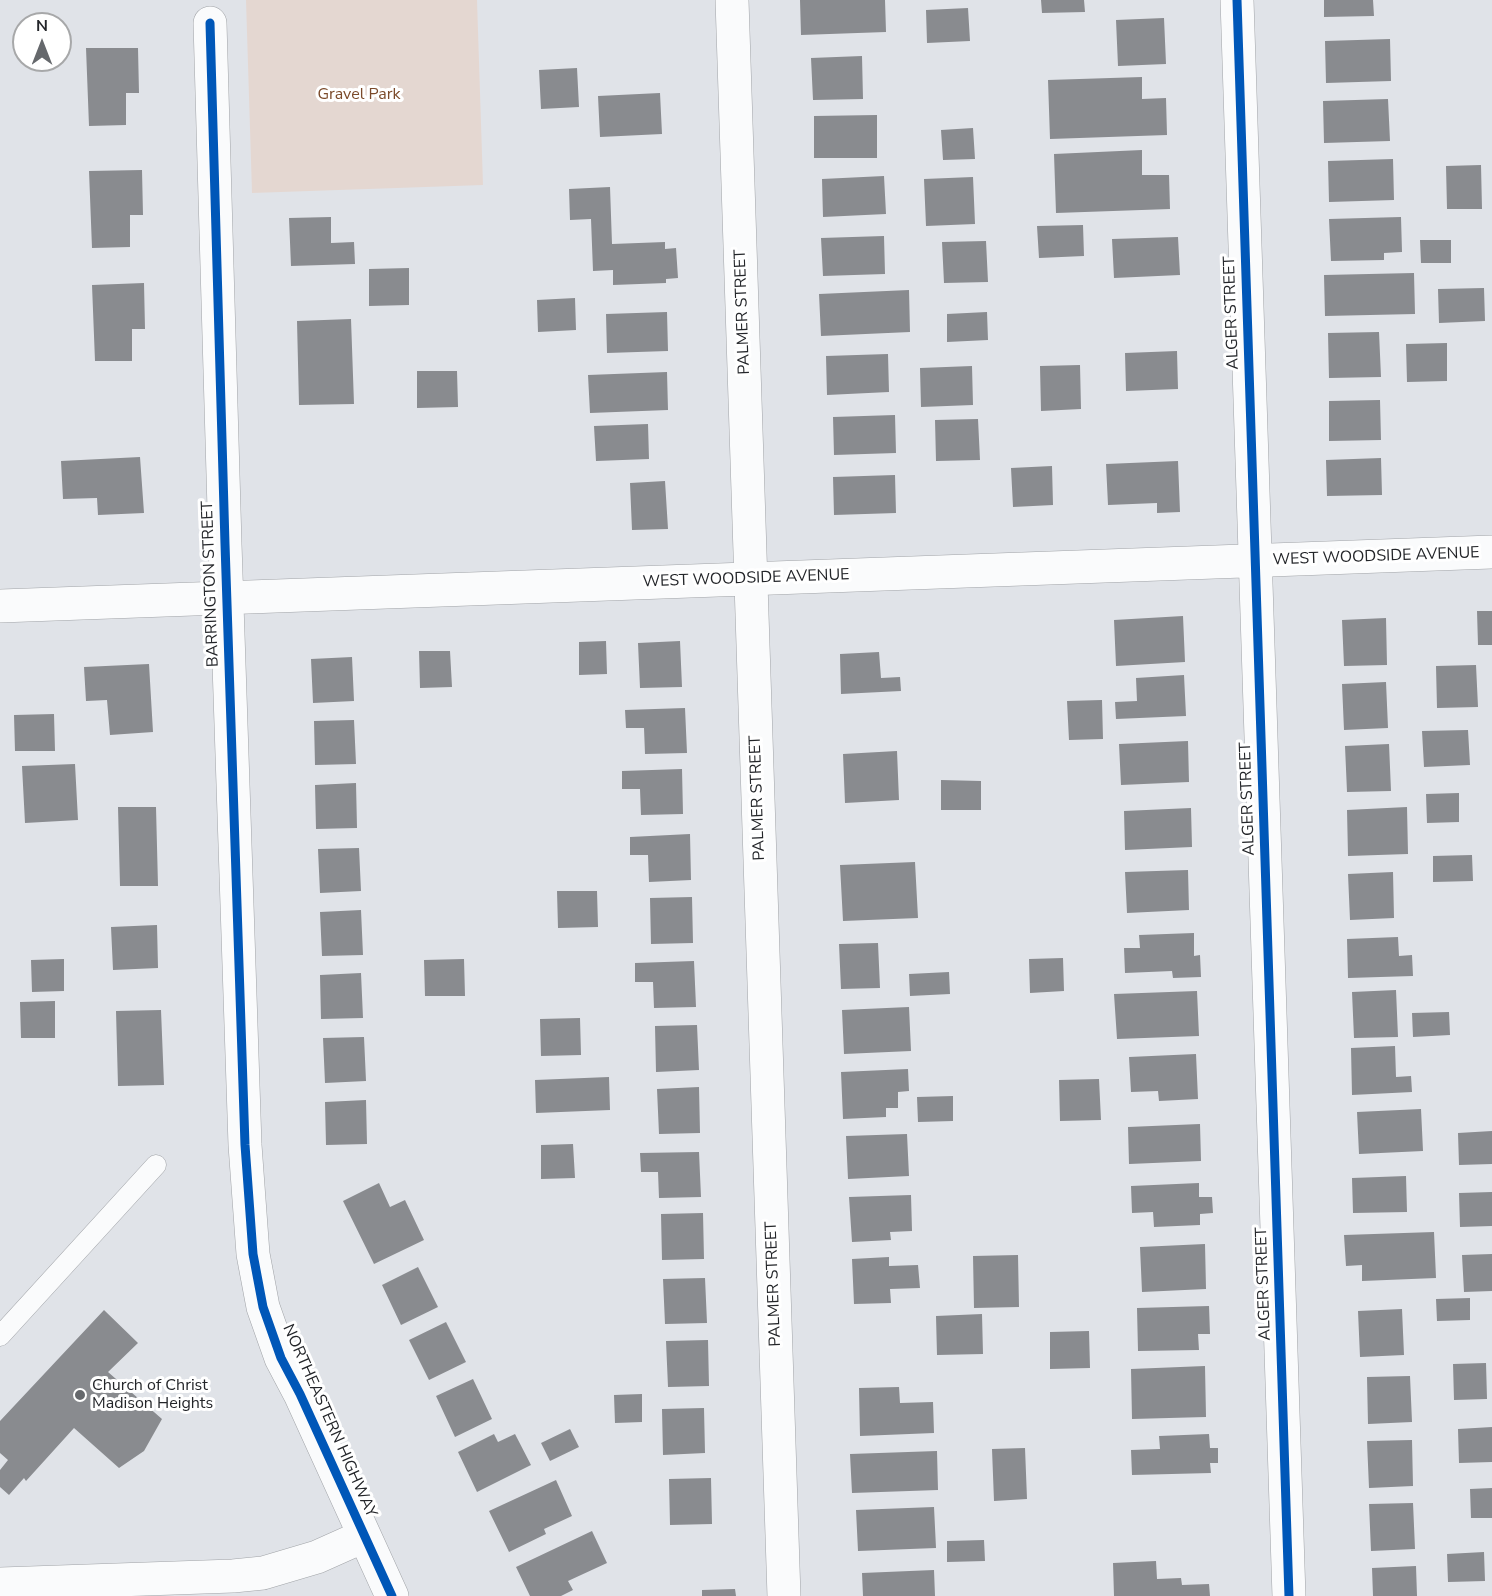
<!DOCTYPE html>
<style>
body{margin:0}
#map{position:relative;width:1492px;height:1596px;overflow:hidden;background:#e0e3e8;font-family:"Nunito Sans",sans-serif}
canvas{display:block}
.north{position:absolute;left:12px;top:12px;width:60px;height:60px;box-sizing:border-box;background:#fff;border:2px solid #a7a8a9;border-radius:50%;rotate:0deg;font-size:16px;font-weight:700;line-height:24px;text-align:center;color:#232529}
.north::after{content:'';display:block;margin:auto;width:21px;height:27px;background:#65686c;clip-path:polygon(50% 0,100% 100%,50% 72%,0 100%)}
</style>
<div id="map">
<canvas width="1492" height="1596"></canvas>
<div class="north">N</div>
</div>
<script>
const c = document.querySelector('canvas').getContext('2d');
c.lineJoin = 'round';
function fillPath(path, color) { c.fillStyle = color; c.fill(path, 'evenodd'); }
const poly = rows => new Path2D(rows.map(r => 'M' + r).join(''));
function stroke(path, color, width, dash) { c.strokeStyle = color; c.lineWidth = width; c.lineCap = dash ? 'butt' : 'round'; c.setLineDash(dash || []); c.stroke(path); }
function drawText(font, color, halo, rows, align = 'center') {
  c.font = font + ' "Nunito Sans",sans-serif'; c.lineWidth = 6; c.setLineDash([]); c.textBaseline = 'middle'; c.strokeStyle = halo; c.fillStyle = color; for (const [text, x, y, turn = 0] of rows) {
    c.save(); c.translate(x, y); c.rotate((+turn || 0) * Math.PI / 180); c.textAlign = isNaN(turn) ? turn : align; if (halo) c.strokeText(text, 0, 0); c.fillText(text, 0, 0); c.restore();
  }
}
fillPath(poly([
 [246,0,477,0,483,185,252,193]
]), '#e4d7d1');
fillPath(poly([
 [800,0,885,0,886,32,801,35],
 [1041,0,1084,0,1085,12,1042,13],
 [1324,0,1373,0,1374,16,1324,17],
 [968,8,970,41,927,43,926,10],
 [1164,18,1166,64,1118,66,1116,20],
 [1390,39,1391,81,1326,83,1325,41],
 [86,48,138,48,139,93,126,93,126,125,89,126],
 [862,56,863,99,813,100,811,58],
 [577,68,579,107,541,109,539,70],
 [1142,77,1142,99,1166,98,1167,135,1050,139,1048,80],
 [660,93,662,134,600,137,598,96],
 [1388,99,1390,141,1324,143,1323,101],
 [877,115,877,158,814,158,814,116],
 [973,128,975,159,943,160,941,130],
 [1142,150,1142,175,1169,175,1170,209,1056,213,1054,154],
 [1393,159,1394,200,1329,202,1328,161],
 [1481,165,1482,209,1447,209,1446,166],
 [142,170,143,215,130,215,130,247,92,248,89,171],
 [884,176,886,214,823,217,822,179],
 [973,177,975,224,926,226,924,179],
 [610,187,612,244,665,242,665,249,676,248,678,278,666,279,666,283,613,285,613,270,593,271,591,219,570,220,569,189],
 [331,217,331,243,354,242,355,264,291,266,289,218],
 [1401,217,1402,252,1384,253,1384,260,1331,261,1329,219],
 [1083,225,1084,256,1039,258,1037,226],
 [884,236,885,274,823,276,821,238],
 [1178,237,1180,275,1114,278,1112,239],
 [1420,240,1451,240,1451,263,1421,263],
 [986,241,988,282,944,283,942,242],
 [409,268,409,305,369,306,369,269],
 [1414,273,1415,314,1325,316,1324,275],
 [144,283,145,329,132,329,132,361,95,361,92,285],
 [1484,288,1485,321,1439,323,1438,289],
 [909,290,910,332,821,336,819,294],
 [575,298,576,330,538,332,537,300],
 [667,312,668,351,607,353,606,314],
 [987,312,988,340,947,342,947,314],
 [351,319,354,404,299,405,297,321],
 [1379,332,1381,377,1329,378,1328,333],
 [1447,343,1447,381,1407,382,1406,344],
 [1177,351,1178,389,1126,391,1125,353],
 [888,354,889,392,827,395,826,356],
 [1080,365,1081,409,1041,411,1040,366],
 [972,366,973,405,921,407,920,368],
 [417,371,457,371,458,407,417,408],
 [667,372,668,410,590,413,588,375],
 [1380,400,1381,440,1329,441,1329,401],
 [895,415,896,453,834,455,833,417],
 [978,419,980,460,936,461,935,420],
 [648,424,649,459,596,461,594,426],
 [140,457,144,513,98,515,97,498,63,499,61,461],
 [1381,458,1382,495,1327,496,1326,460],
 [1178,461,1180,512,1157,513,1157,503,1108,505,1106,464],
 [1052,466,1053,505,1013,507,1011,468],
 [895,475,896,513,834,515,833,477],
 [665,481,668,529,632,530,630,483],
 [1477,611,1492,611,1492,645,1478,645],
 [1183,616,1185,662,1116,666,1114,620],
 [1386,618,1387,665,1344,666,1342,620],
 [606,641,607,674,579,675,579,642],
 [680,641,682,687,640,688,638,643],
 [419,651,450,651,452,687,420,688],
 [879,652,881,678,900,677,901,691,841,694,840,654],
 [352,657,354,701,313,703,311,659],
 [149,664,153,732,110,735,107,700,86,701,84,667],
 [1476,665,1478,707,1437,708,1436,666],
 [1184,675,1186,716,1116,719,1115,702,1137,701,1136,678],
 [1386,682,1388,728,1344,730,1342,684],
 [1102,700,1103,739,1069,740,1067,701],
 [685,708,687,753,645,754,644,728,626,728,625,710],
 [54,714,55,751,15,751,14,715],
 [354,720,356,764,315,765,314,721],
 [1468,730,1470,765,1424,767,1422,731],
 [1188,741,1189,782,1121,785,1119,744],
 [1389,744,1391,791,1347,792,1345,746],
 [897,751,899,800,845,803,843,754],
 [75,764,78,820,25,823,22,766],
 [682,769,683,814,641,815,640,789,622,789,622,771],
 [941,780,981,781,981,810,941,810],
 [356,783,357,828,316,829,315,785],
 [1459,793,1459,822,1427,823,1426,794],
 [118,807,156,807,158,886,120,886],
 [1407,807,1408,854,1348,856,1347,810],
 [1191,808,1192,847,1125,850,1124,811],
 [690,834,691,880,649,882,648,855,630,855,630,837],
 [359,848,361,891,320,893,318,849],
 [1472,855,1473,881,1433,882,1433,856],
 [915,862,918,918,843,921,840,865],
 [1188,870,1189,910,1127,913,1125,872],
 [1393,872,1394,918,1350,920,1348,874],
 [557,891,597,891,598,927,558,928],
 [692,897,693,943,651,944,650,898],
 [361,910,363,955,322,956,320,912],
 [157,925,158,968,113,970,111,927],
 [1194,933,1194,956,1200,955,1201,977,1173,978,1172,971,1125,973,1124,948,1140,948,1139,935],
 [1398,937,1399,956,1412,955,1413,976,1348,978,1347,939],
 [878,943,880,988,841,989,839,944],
 [1063,958,1064,991,1030,993,1029,959],
 [64,959,64,991,32,992,31,960],
 [464,959,465,996,425,996,424,960],
 [694,961,696,1007,654,1008,653,982,635,982,635,963],
 [949,972,950,994,910,996,909,974],
 [361,973,363,1018,321,1019,320,975],
 [1396,990,1398,1037,1354,1038,1352,992],
 [1197,991,1199,1036,1117,1039,1114,994],
 [55,1001,55,1038,21,1038,20,1002],
 [909,1007,911,1051,844,1054,842,1010],
 [161,1010,164,1085,118,1086,116,1011],
 [1449,1012,1450,1035,1413,1037,1412,1013],
 [580,1018,581,1055,541,1056,540,1019],
 [697,1025,699,1070,656,1072,655,1026],
 [364,1037,366,1081,325,1083,323,1038],
 [1395,1046,1396,1077,1411,1076,1412,1092,1352,1095,1351,1048],
 [1196,1054,1198,1099,1159,1101,1158,1091,1131,1092,1129,1057],
 [908,1069,909,1091,898,1092,898,1108,886,1108,886,1117,843,1119,841,1072],
 [609,1077,610,1110,536,1113,535,1080],
 [1099,1079,1101,1120,1060,1121,1059,1080],
 [699,1087,700,1133,659,1134,657,1089],
 [953,1096,953,1121,918,1122,917,1097],
 [366,1100,367,1144,326,1145,325,1102],
 [1421,1109,1423,1151,1359,1154,1357,1112],
 [1200,1124,1201,1161,1129,1164,1128,1127],
 [1492,1131,1492,1164,1459,1165,1458,1133],
 [907,1134,909,1176,848,1179,846,1136],
 [573,1144,575,1178,541,1179,541,1145],
 [699,1152,701,1197,659,1198,658,1172,641,1172,640,1153],
 [1406,1176,1407,1212,1353,1213,1352,1178],
 [379,1183,390,1207,405,1200,424,1240,374,1264,343,1201],
 [1199,1183,1199,1197,1212,1197,1213,1213,1200,1214,1200,1225,1154,1227,1153,1212,1132,1213,1131,1186],
 [1492,1192,1492,1226,1460,1227,1459,1193],
 [911,1195,912,1231,890,1232,891,1240,852,1242,849,1197],
 [703,1213,704,1259,662,1260,661,1214],
 [1434,1232,1436,1278,1362,1281,1362,1265,1346,1266,1344,1235],
 [1205,1244,1206,1289,1142,1292,1140,1247],
 [1492,1254,1492,1291,1464,1292,1462,1255],
 [1018,1255,1019,1307,974,1308,973,1256],
 [889,1257,889,1266,918,1265,920,1288,890,1289,891,1303,854,1304,852,1259],
 [418,1267,438,1307,401,1325,382,1285],
 [705,1278,707,1323,665,1324,663,1279],
 [1470,1298,1470,1320,1437,1321,1436,1299],
 [1209,1306,1210,1334,1198,1334,1199,1350,1138,1351,1137,1308],
 [1402,1309,1404,1355,1360,1357,1358,1311],
 [104,1310,138,1343,108,1372,162,1419,144,1451,119,1468,74,1428,26,1481,24,1478,9,1495,0,1487,0,1470,8,1460,0,1453,0,1421],
 [982,1314,983,1354,937,1355,936,1316],
 [446,1322,466,1362,429,1380,409,1340],
 [1089,1331,1090,1368,1050,1369,1050,1332],
 [708,1340,709,1386,668,1387,666,1341],
 [1486,1363,1487,1399,1454,1400,1453,1364],
 [1205,1366,1206,1417,1132,1419,1131,1369],
 [1410,1376,1412,1422,1368,1424,1367,1377],
 [473,1379,492,1419,455,1437,436,1396],
 [899,1387,900,1403,933,1402,934,1433,860,1436,859,1388],
 [642,1394,642,1422,615,1423,614,1395],
 [704,1408,705,1453,663,1455,662,1409],
 [1492,1427,1492,1462,1459,1463,1458,1429],
 [570,1429,579,1447,550,1461,541,1443],
 [494,1434,498,1442,515,1434,531,1465,477,1492,458,1452],
 [1209,1434,1210,1448,1218,1448,1218,1463,1210,1463,1211,1473,1132,1475,1131,1450,1160,1449,1159,1436],
 [1412,1440,1413,1486,1369,1488,1367,1441],
 [1025,1448,1027,1499,994,1501,992,1449],
 [937,1451,938,1490,852,1493,850,1454],
 [711,1478,712,1524,670,1525,669,1479],
 [556,1480,572,1516,544,1529,546,1534,509,1552,489,1511],
 [1492,1488,1492,1518,1471,1518,1470,1489],
 [1413,1503,1415,1549,1371,1551,1369,1504],
 [934,1507,936,1548,858,1551,856,1510],
 [592,1531,607,1563,568,1581,573,1590,561,1596,530,1596,516,1567],
 [984,1540,985,1561,947,1562,947,1541],
 [1484,1552,1485,1581,1448,1582,1447,1554],
 [1156,1561,1157,1579,1181,1578,1182,1585,1209,1584,1210,1596,1114,1596,1113,1563],
 [1416,1566,1417,1596,1373,1596,1372,1568],
 [934,1570,935,1596,863,1596,862,1573],
 [735,1589,736,1596,702,1596,702,1590]
]), '#898b8f');
const lane = poly([
 [0,1336,156,1165]
]);
const street = poly([
 [732,0,784,1596],
 [1237,0,1289,1596],
 [210,23,225,544,245,1145,253,1254,263,1307,281,1358,300,1394,392,1596],
 [0,606,1492,552],
 [0,1584,233,1576,263,1573,317,1557,364,1536]
]);
stroke(lane, '#a0a3a7', 21);
stroke(street, '#a0a3a7', 34);
stroke(lane, '#fafbfc', 20);
stroke(street, '#fafbfc', 33);
stroke(poly([
 [1237,0,1289,1596],
 [210,23,225,544,245,1145,253,1254,263,1307,281,1358,300,1394,392,1596]
]), '#0057b8', 9);
for (const [x, y, r, color] of [
 [80,1395,6,"#65686c"]
]) { const dot = new Path2D(); dot.arc(x, y, r, 0, 2 * Math.PI); c.fillStyle = color; c.fill(dot); stroke(dot, '#fff', 2); }
drawText('16px', '#7b4a2a', '#fff', [
 ["Gravel Park",359,95]
]);
drawText('16px', '#232529', '#fff', [
 ["PALMER STREET",743,312,-92],
 ["ALGER STREET",1232,313,-92],
 ["WEST WOODSIDE AVENUE",1376,557,-2],
 ["WEST WOODSIDE AVENUE",746,579,-2],
 ["BARRINGTON STREET",211,584,-92],
 ["PALMER STREET",758,798,-92],
 ["ALGER STREET",1248,799,-92],
 ["PALMER STREET",774,1284,-92],
 ["ALGER STREET",1264,1284,-92],
 ["NORTHEASTERN HIGHWAY",329,1421,66]
]);
drawText('16px', '#232529', '#fff', [
 ["Church of Christ",92,1386],
 ["Madison Heights",92,1404]
], 'left');
</script>
